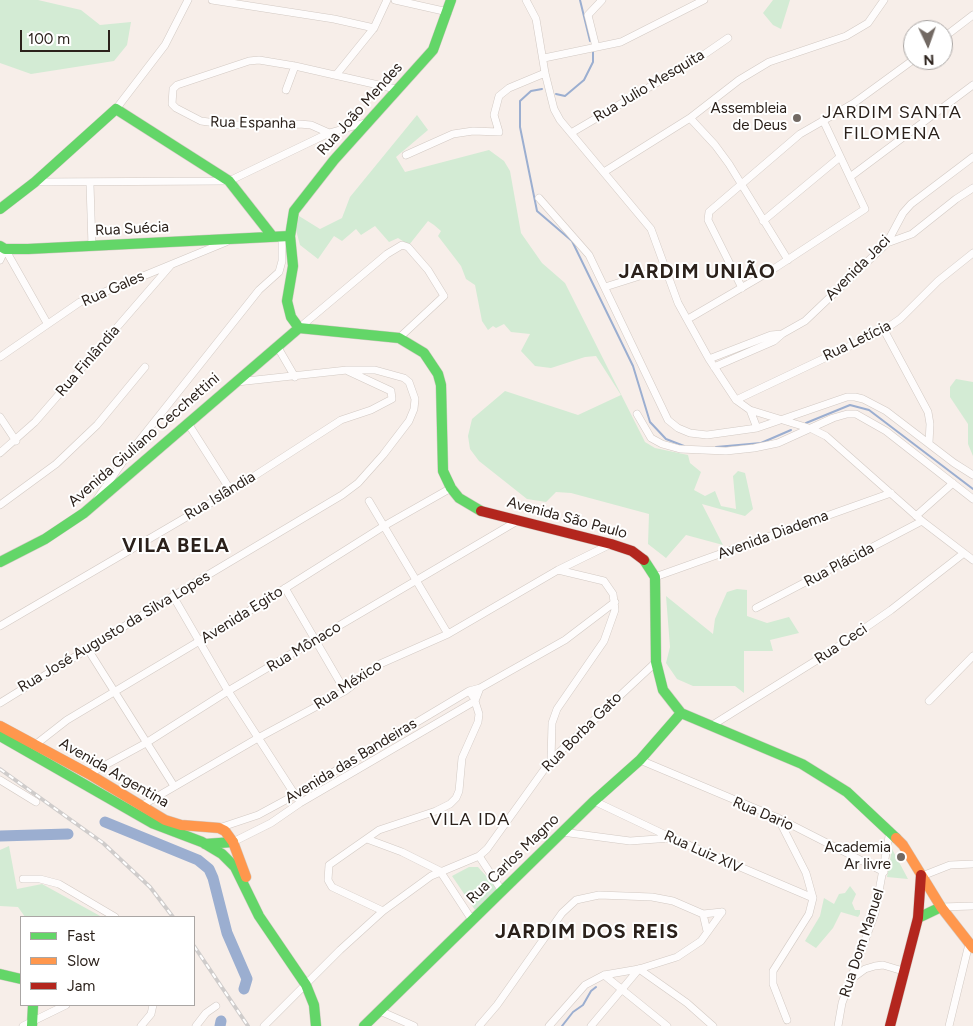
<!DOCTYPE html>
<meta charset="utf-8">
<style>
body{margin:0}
#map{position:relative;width:973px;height:1026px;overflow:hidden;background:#f7eee9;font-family:Figtree,sans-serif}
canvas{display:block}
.legend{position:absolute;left:20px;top:916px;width:175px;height:90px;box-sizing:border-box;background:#fff;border:1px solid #aaa6a4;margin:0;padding:6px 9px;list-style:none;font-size:15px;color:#2b211b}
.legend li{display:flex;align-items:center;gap:10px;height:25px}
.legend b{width:25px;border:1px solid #aaa6a4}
.north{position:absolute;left:903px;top:20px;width:50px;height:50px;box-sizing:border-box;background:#fff;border:1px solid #aaa6a4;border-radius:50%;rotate:177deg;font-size:14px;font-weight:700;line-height:20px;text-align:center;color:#2b211b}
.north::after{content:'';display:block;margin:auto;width:18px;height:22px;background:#726963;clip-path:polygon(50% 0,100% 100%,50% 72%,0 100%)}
.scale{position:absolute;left:20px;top:30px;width:90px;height:22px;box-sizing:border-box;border:2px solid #2b211b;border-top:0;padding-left:6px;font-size:15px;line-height:18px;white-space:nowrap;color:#2b211b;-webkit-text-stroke:4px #fff;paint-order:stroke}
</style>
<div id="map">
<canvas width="973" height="1026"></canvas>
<ul class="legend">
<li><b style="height:6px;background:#63d668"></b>Fast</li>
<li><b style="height:6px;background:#ff974d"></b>Slow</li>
<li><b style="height:6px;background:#b3261e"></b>Jam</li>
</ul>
<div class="north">N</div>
<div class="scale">100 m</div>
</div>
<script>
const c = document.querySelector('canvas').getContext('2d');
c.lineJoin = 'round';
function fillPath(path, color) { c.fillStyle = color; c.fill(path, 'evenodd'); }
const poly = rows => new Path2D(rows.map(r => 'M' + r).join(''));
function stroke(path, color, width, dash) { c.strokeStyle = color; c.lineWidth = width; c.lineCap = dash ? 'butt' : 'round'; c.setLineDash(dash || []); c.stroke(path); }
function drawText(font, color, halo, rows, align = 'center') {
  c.font = font + ' Figtree,sans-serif'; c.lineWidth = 4; c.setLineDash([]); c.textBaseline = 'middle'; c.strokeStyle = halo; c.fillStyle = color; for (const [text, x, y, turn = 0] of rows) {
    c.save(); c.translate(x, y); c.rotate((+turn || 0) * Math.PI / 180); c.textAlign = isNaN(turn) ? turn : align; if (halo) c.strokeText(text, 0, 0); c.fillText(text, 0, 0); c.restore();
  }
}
fillPath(poly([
 [0,0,38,0,81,10,100,25,131,22,127,45,114,61,31,74,0,63],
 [773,0,790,0,781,29,773,25,763,13],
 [417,115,428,130,396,157,405,172,489,150,504,161,510,171,521,233,542,263,565,283,645,442,655,448,688,455,690,463,701,472,694,490,705,496,715,491,721,506,736,509,733,476,738,471,745,473,753,509,745,516,702,504,723,545,686,535,666,558,648,544,649,514,571,493,556,492,546,502,527,499,479,461,470,449,468,436,472,419,505,391,578,415,621,395,596,356,585,357,551,368,535,366,521,351,530,334,511,332,504,324,496,328,493,326,488,330,482,321,475,285,466,279,461,266,438,236,441,231,434,225,428,221,409,245,398,238,389,242,375,226,361,235,356,229,342,241,334,236,318,259,300,245,296,230,299,216,320,229,342,218,350,197],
 [956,379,973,382,973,456,968,444,968,424,950,397,950,387],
 [737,589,747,590,747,616,767,623,789,617,799,633,770,640,773,651,744,651,744,693,735,686,693,686,677,679,666,663,670,647,666,596,713,634,715,619,727,592],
 [9,846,17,889,42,884,102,917,25,917,18,907,0,906,0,850],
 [892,849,908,879,887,877],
 [469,867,478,867,495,886,496,893,486,903,475,910,452,876],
 [850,886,856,894,852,903,855,910,860,910,860,914,858,917,841,912,833,928,816,948,805,941,820,916,824,898,834,904,839,894,845,893]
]), '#d3ebd4');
stroke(poly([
 [580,0,590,41],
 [542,89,531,91,520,101,520,127,537,211,572,241,633,366,650,422,666,439,684,446],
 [556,94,565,96,584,80,593,62,593,51],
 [806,423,850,405,869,410,973,489],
 [716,447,761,443,791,430],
 [562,1026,573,1012,583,1005,591,991,596,987]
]), '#9baed0', 2);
stroke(poly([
 [105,822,198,860,209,869,213,878,227,933,247,979,244,989],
 [0,836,68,834],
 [220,1026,221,1021]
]), '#9baed0', 11);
const street = poly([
 [212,0,334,19,374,28],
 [395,0,448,12],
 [526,0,536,19,545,73,554,109,560,120,651,229,678,303,709,359,736,400,750,410,812,429,826,436,922,521,973,560],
 [943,38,973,15],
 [596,47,588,15,602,0],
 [544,58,621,42,704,0],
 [336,75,374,28,387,0],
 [286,90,295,66],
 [116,109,165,45,188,0],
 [690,118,715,145,729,164,788,260],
 [329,133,311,125,299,124,231,125,201,121,176,108,172,104,173,89,177,85,249,61,259,60,295,66,396,89],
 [571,133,699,58,728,38],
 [406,155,453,134,473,131,499,132,494,115,499,96,509,88,545,73],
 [604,172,690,118,739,80,769,62,846,36,868,23,884,0],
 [850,177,973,85],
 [35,182,229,181,329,133,368,122],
 [90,184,92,246],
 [539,198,589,255,668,420,678,428,690,433,707,435,757,428,847,397,855,397,863,399,886,411,954,463,973,475],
 [763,221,840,157],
 [887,243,912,234,956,199,973,188],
 [5,249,47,323],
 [0,260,5,249],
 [605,287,665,268],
 [742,288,708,220,709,212,800,134,854,103,913,60],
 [688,319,772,270,865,209,823,120],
 [299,328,387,254,402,245,408,247,428,270,444,296,399,338],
 [884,330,928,412,930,424,929,443],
 [277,346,295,377],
 [0,357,80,302,226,242],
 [709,359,771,335,782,334],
 [714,367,774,341,782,334,805,321,887,243,903,213,911,204,973,157],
 [736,400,884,330,900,319,938,281,973,253],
 [750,410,757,428],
 [637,414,651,438,662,444,680,449,726,451,754,448,778,443,833,418,847,414,856,414,886,431,973,499],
 [0,417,16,441],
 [189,425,231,491],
 [0,453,35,422,171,265],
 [97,499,124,460,259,290,279,272,282,261,282,237],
 [369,501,448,634],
 [0,505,56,464,97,425,145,367],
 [916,516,953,483],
 [655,577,891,493],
 [285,588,345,691],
 [173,596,228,691,297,798],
 [756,608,922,521],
 [0,626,231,491,341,420,371,410,392,399,391,391,348,371],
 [87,648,174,786],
 [929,701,973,656],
 [0,703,196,582,342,495,358,483,383,455,409,421,414,409,415,399,409,382,404,378,375,370,347,370,237,382],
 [711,726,833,650,891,610,964,553],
 [35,745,67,720,238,618,384,526,451,488],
 [551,760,552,723,557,709,604,641,615,610,613,594,604,581,558,570],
 [640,760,778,818,884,872],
 [89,774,146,743,228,691,519,520],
 [0,780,36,802],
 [594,801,672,838,813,898],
 [141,806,258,738,345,691,380,664,448,634,558,570,611,544],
 [778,818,806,873,813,898,809,914,773,971,773,984,787,1020],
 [219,828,258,815,295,795,469,691,480,688,565,640,615,602],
 [562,832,630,841,671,838],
 [367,839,402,852,440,871,472,920],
 [233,842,271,823,300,803,475,701,480,688],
 [479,856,502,891],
 [922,876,950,865,973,864],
 [23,879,40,879,59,884,115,917],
 [941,907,973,906],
 [383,911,332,887,328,880,329,865,379,830,436,811,450,804,456,798,459,791,462,758,478,722,479,714,474,698,469,691],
 [703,914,722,912],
 [639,969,687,1003,713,1026],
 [604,975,667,1026],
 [850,980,865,969,875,966,883,965,903,971],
 [380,1011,414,1026],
 [23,1026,66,1005],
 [141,1026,151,1014,153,1005],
 [196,1026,206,1013,216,1006],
 [264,1026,340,950,383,911,431,876,479,856,487,849,551,760,656,662],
 [479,1026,497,1005,562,913,576,900,599,895,652,897,673,901,703,914,707,931],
 [549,1026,585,985,604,975,639,969,677,957,701,941,722,912],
 [591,1026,639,969],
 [838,1026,842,1003,875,913,890,831],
 [949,1026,969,944]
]);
const fast = poly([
 [451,0,433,50,334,160,294,211,290,236,293,266,287,301,291,317,299,328,399,338,424,353,438,374,441,385,443,471,451,488,459,498,481,511],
 [0,209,35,182,116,109,229,181,273,237],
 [0,246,5,249,28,249,290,236],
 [644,560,655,577,656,662,663,690,681,713,802,764,847,792,896,838],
 [0,562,45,539,84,513,299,328],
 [0,736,152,823,202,842,222,854,235,867,259,916,306,985,314,1005,316,1026],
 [205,844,233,842],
 [918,918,941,907],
 [0,974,21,979],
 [32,1026,33,1005],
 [364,1026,594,801,640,760,681,713]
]);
const slow = poly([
 [0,726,89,774,165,820,181,825,219,828,225,831,233,842,246,877],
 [896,838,903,845,941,907,973,948]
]);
const jam = poly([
 [481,511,611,544,632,551,644,560],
 [890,1026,918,918,921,875]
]);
stroke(street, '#d2c9c3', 8);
stroke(fast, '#d2c9c3', 11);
stroke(slow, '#d2c9c3', 11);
stroke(jam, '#d2c9c3', 11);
stroke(street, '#fefcfc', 7);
stroke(fast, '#63d668', 10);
stroke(slow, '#ff974d', 10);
stroke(jam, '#b3261e', 10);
const rail = poly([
 [0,769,103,843,150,887,173,917],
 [194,946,248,1026]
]);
stroke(rail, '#cfcccb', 4);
stroke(rail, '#fff', 2, [5.5]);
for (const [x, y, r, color] of [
 [797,118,5,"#726963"],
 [901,857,5,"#726963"]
]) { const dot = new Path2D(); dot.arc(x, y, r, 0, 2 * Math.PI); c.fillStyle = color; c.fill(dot); stroke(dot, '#fff', 2); }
drawText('15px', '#2b211b', '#fff', [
 ["Rua Julio Mesquita",649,86,-31],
 ["Rua João Mendes",360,109,-48],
 ["Rua Espanha",253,123,1],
 ["Rua Suécia",132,229,-3],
 ["Avenida Jaci",858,268,-45],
 ["Rua Gales",113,289,-24],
 ["Rua Letícia",857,341,-26],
 ["Rua Finlândia",88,361,-49],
 ["Avenida Giuliano Cecchettini",144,440,-41],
 ["Rua Islândia",220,496,-31],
 ["Avenida São Paulo",567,518,15],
 ["Avenida Diadema",773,535,-20],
 ["Rua Plácida",839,565,-28],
 ["Avenida Egito",242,615,-32],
 ["Rua José Augusto da Silva Lopes",114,632,-31],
 ["Rua Ceci",841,644,-34],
 ["Rua Mônaco",304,647,-31],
 ["Rua México",348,685,-33],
 ["Rua Borba Gato",582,732,-45],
 ["Avenida das Bandeiras",351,761,-31],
 ["Avenida Argentina",114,773,30],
 ["Rua Dario",763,814,23],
 ["Rua Luiz XIV",703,852,24],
 ["Rua Carlos Magno",513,859,-44],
 ["Rua Dom Manuel",862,943,-72]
]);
drawText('15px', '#2b211b', '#fff', [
 ["Assembleia",787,109],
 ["de Deus",787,126],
 ["Academia",891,848],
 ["Ar livre",891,865]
], 'right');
c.letterSpacing = '1px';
drawText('18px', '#2b211b', '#fff', [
 ["JARDIM SANTA",892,113],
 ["FILOMENA",892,134],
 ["VILA IDA",470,820]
]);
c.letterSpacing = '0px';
c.letterSpacing = '1px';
drawText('bold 20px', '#2b211b', '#fff', [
 ["JARDIM UNIÃO",697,272],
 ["VILA BELA",176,546],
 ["JARDIM DOS REIS",587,932]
]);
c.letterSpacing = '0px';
</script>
